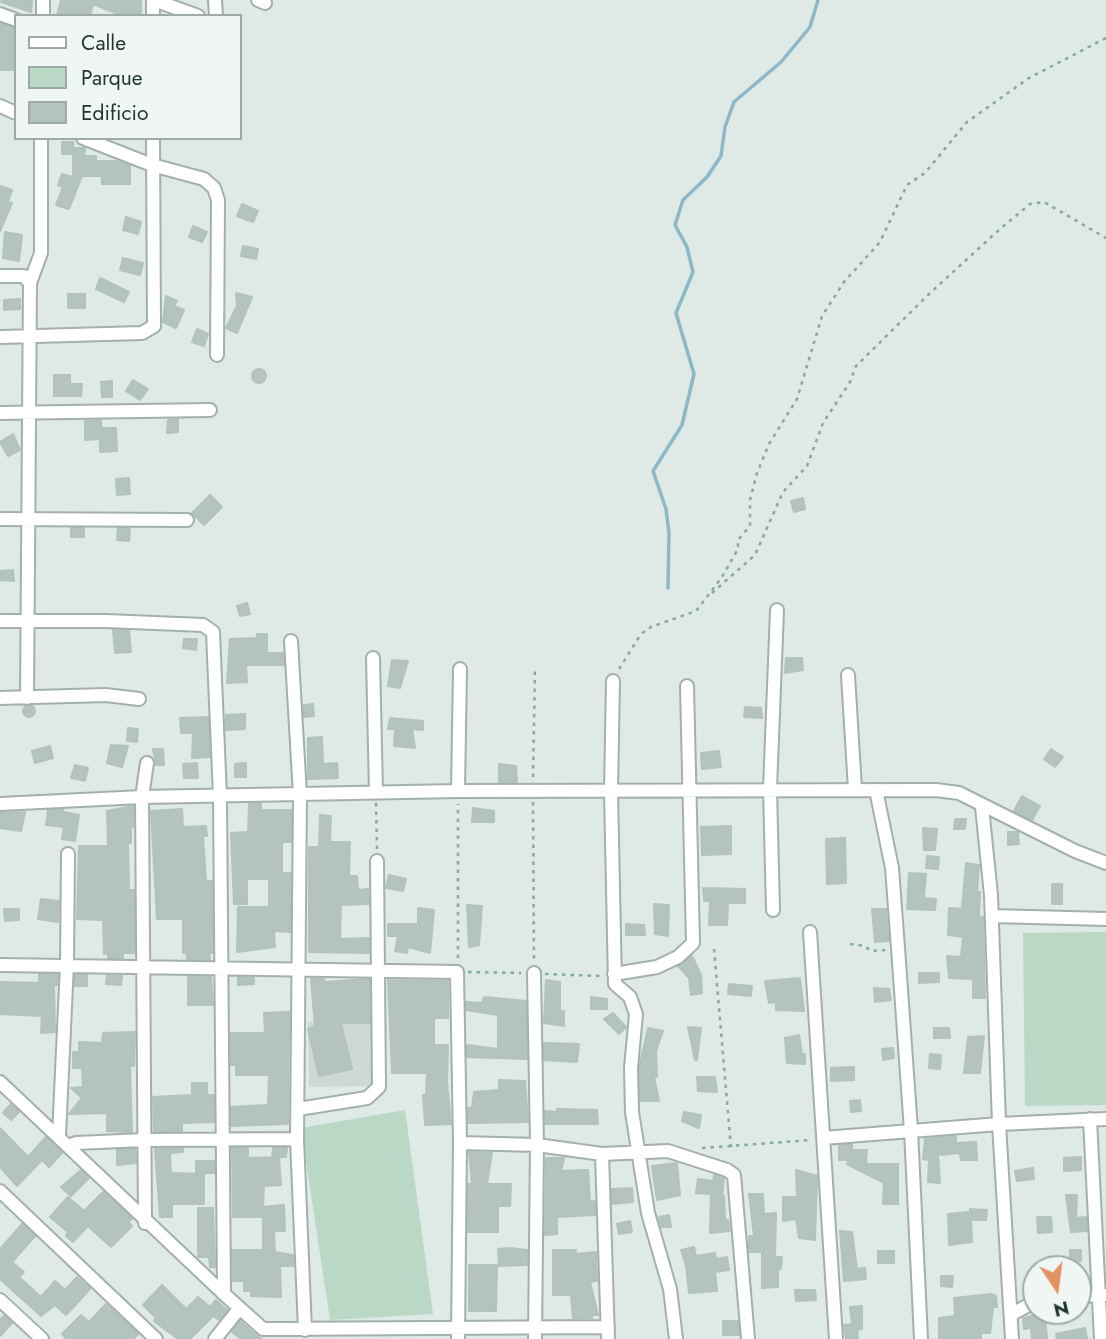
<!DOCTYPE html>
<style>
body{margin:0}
#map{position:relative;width:1106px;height:1339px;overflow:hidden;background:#dfe9e6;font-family:Jost,sans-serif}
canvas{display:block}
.legend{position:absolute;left:14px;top:14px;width:228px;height:126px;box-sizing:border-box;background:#eff6f3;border:2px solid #9daaa7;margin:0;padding:9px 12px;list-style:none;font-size:21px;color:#223734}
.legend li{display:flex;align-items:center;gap:14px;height:35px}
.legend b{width:35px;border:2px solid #9daaa7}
.north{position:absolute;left:1022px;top:1255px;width:70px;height:70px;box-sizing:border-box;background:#eff6f3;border:2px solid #9daaa7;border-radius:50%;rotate:167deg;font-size:19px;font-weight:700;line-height:28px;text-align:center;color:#223734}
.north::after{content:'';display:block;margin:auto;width:24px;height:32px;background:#e39262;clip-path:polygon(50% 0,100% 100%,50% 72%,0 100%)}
</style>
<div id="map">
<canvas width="1106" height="1339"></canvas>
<ul class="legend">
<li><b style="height:9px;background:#fff"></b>Calle</li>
<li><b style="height:19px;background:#bad8c6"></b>Parque</li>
<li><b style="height:19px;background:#b5c3bf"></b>Edificio</li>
</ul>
<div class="north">N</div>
</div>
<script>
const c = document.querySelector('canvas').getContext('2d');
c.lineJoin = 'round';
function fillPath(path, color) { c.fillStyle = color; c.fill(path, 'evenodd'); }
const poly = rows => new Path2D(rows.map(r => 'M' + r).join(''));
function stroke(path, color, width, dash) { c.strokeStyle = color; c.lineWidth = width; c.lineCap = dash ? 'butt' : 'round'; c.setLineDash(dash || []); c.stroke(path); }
fillPath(poly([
 [373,1021,374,1086,309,1087,308,1022]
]), '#ced8d5');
fillPath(poly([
 [1106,932,1106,1105,1025,1106,1023,933],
 [405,1110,433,1314,330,1320,301,1128]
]), '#bad8c6');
stroke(poly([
 [668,588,669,533,666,509,653,471,682,425,694,374,676,313,693,272,687,247,675,225,683,200,707,177,721,156,725,127,734,102,781,62,810,27,818,0]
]), '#8cb8c9', 3.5);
const building = poly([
 [2,0,32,1,31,12,1,2,2,0],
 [61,0,141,0,141,16,123,16,93,4,90,16,57,16,61,0],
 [0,23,16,29,16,70,0,70,0,23],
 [62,142,73,142,73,154,62,154,62,142],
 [73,148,85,148,84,156,96,156,96,161,116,161,130,166,130,184,102,184,102,176,82,176,69,209,56,205,63,187,58,185,62,174,73,177,73,148],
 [0,186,12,190,8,202,12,203,0,231,0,186],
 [242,204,258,211,253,222,237,216,242,204],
 [126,217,141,222,138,234,123,230,126,217],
 [193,226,207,232,202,242,189,237,193,226],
 [5,232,22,235,19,261,3,258,5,232],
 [243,246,258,249,256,259,241,256,243,246],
 [123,258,143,263,140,275,120,270,123,258],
 [100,278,129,292,124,302,96,289,100,278],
 [236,293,252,297,237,333,226,328,237,306,236,293],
 [68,294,85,294,85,308,68,308,68,294],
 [166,296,177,301,174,306,184,310,176,328,163,322,166,296],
 [20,299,20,309,4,310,4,300,20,299],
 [197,329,208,334,204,346,192,342,197,329],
 '252 376a7 7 0 1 1 14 0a7 7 0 1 1-14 0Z',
 [54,375,70,375,70,384,82,384,81,396,54,396,54,375],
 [133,380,148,389,140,400,126,391,133,380],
 [112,381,112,397,102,397,101,382,112,381],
 [178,419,178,432,167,433,168,420,178,419],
 [101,420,101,428,116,428,117,451,100,452,100,439,85,440,85,421,101,420],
 [13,434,20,450,8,456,0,442,13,434],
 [129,478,130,494,117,495,116,479,129,478],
 [210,495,222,507,204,525,192,513,210,495],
 [803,498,805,509,794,512,791,501,803,498],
 [71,528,84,528,84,537,71,537,71,528],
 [118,528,130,528,129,541,117,540,118,528],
 [13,570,14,581,0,580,0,571,13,570],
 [247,603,250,614,240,616,237,606,247,603],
 [113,630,129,631,131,652,115,653,113,630],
 [257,634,267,634,267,653,283,653,284,665,246,665,247,682,227,683,230,639,257,638,257,634],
 [184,639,197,639,196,650,183,648,184,639],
 [786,658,802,658,803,670,785,673,786,658],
 [392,660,408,661,400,688,388,686,392,660],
 [313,704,314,716,304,717,304,705,313,704],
 '23 711a6 6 0 1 1 12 0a6 6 0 1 1-12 0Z',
 [745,707,761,708,762,718,744,717,745,707],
 [245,714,245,729,226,730,226,715,245,714],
 [208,717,210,757,192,758,193,733,181,733,180,718,208,717],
 [390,718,423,721,423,730,412,729,415,748,394,746,395,729,388,729,390,718],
 [128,728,138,729,137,742,127,741,128,728],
 [322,737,323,764,337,763,338,778,308,779,308,738,322,737],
 [111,745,128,746,122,767,107,763,111,745],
 [50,746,53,758,35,763,32,751,50,746],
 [153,749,163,749,164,765,156,765,153,749],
 [1051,749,1063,757,1055,767,1044,759,1051,749],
 [719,751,721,767,702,769,701,753,719,751],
 [197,763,198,778,184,778,183,764,197,763],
 [246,763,246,777,235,777,235,764,246,763],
 [499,764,516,766,517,782,499,782,499,764],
 [75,765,88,768,85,781,71,778,75,765],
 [1022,796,1040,806,1032,820,1014,811,1022,796],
 [261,803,261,810,291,810,291,842,282,842,282,873,291,873,290,932,274,931,275,947,237,952,238,907,269,907,269,879,247,879,247,904,234,904,231,833,248,832,249,804,261,803],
 [133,806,133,827,131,827,131,843,128,843,129,890,134,890,134,953,123,953,123,958,108,958,108,953,104,954,103,920,77,919,79,846,108,846,107,811,133,806],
 [473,808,494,811,494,822,472,822,473,808],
 [182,809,183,827,206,826,207,836,203,836,206,881,212,881,213,953,209,953,210,959,187,959,187,953,183,953,183,919,157,919,151,811,182,809],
 [48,810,63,810,63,812,79,815,75,841,62,839,64,827,46,825,48,810],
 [25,812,21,831,0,828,0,813,25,812],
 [320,815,331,816,330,842,350,842,349,876,357,876,358,890,368,889,369,904,341,905,340,939,369,938,369,953,309,952,309,847,319,847,320,815],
 [955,819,966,819,965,829,954,829,955,819],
 [731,826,731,854,702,855,701,827,731,826],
 [923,828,937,829,935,850,924,850,923,828],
 [1008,832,1018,832,1019,844,1008,845,1008,832],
 [845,838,846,883,827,884,826,839,845,838],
 [927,856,939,857,938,869,926,868,927,856],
 [966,863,979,865,977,892,980,892,979,917,983,917,985,998,973,998,973,979,949,978,947,956,961,957,963,937,948,935,949,908,962,909,966,863],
 [909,873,926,874,924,898,936,899,935,910,907,909,909,873],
 [389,875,406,879,403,891,386,888,389,875],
 [1052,884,1062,884,1062,904,1052,904,1052,884],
 [703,888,745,889,745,903,728,903,727,925,709,925,710,901,704,901,703,888],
 [41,899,59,901,58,922,38,919,41,899],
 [654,904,669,905,668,936,655,934,654,904],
 [467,905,482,906,479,945,469,947,467,905],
 [418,908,434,910,430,953,408,947,407,953,395,951,398,936,388,936,388,924,418,924,418,908],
 [4,909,19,909,19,920,5,921,4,909],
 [872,909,886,909,889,941,875,942,872,909],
 [626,924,644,925,645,935,626,935,626,924],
 [692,956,701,975,702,993,691,995,689,978,678,966,692,956],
 [919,973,939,973,939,982,919,983,919,973],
 [39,974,58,975,57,985,54,985,55,1032,41,1033,42,1016,0,1014,0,982,39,983,39,974],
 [75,975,87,975,87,986,75,986,75,975],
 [107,975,122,976,121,985,106,984,107,975],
 [188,977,211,977,213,1005,188,1005,188,977],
 [238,977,254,978,254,984,238,985,238,977],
 [800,978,804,1011,776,1010,776,1002,769,1003,765,981,800,978],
 [311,979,324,979,324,982,369,979,370,1023,341,1023,352,1069,319,1076,308,1029,315,1027,311,979],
 [388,980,448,981,448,1018,434,1018,434,1045,448,1045,447,1082,451,1124,425,1125,423,1095,426,1095,427,1073,392,1073,388,980],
 [546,980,560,982,560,1011,564,1011,564,1026,544,1023,546,980],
 [729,984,752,986,751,996,728,994,729,984],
 [874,988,889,989,891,1000,875,1002,874,988],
 [484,997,526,1001,527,1059,467,1057,467,1045,498,1049,498,1015,466,1010,466,1002,482,1003,484,997],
 [591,997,607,999,607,1009,591,1009,591,997],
 [289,1012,288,1124,231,1126,231,1107,268,1105,269,1075,236,1075,236,1065,231,1065,231,1033,265,1033,264,1013,289,1012],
 [613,1013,626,1027,619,1034,604,1019,613,1013],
 [688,1027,701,1028,697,1060,695,1060,688,1027],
 [648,1028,663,1031,656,1051,657,1077,654,1077,659,1101,640,1101,640,1064,648,1028],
 [934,1028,949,1028,950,1038,934,1038,934,1028],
 [135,1032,134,1066,130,1066,132,1132,107,1131,107,1113,69,1114,82,1098,71,1088,83,1087,82,1068,73,1068,73,1052,79,1052,79,1042,102,1043,103,1033,135,1032],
 [799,1035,802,1054,805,1054,805,1064,787,1063,785,1038,799,1035],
 [984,1036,980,1073,964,1073,968,1037,984,1036],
 [544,1043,579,1044,577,1062,544,1060,544,1043],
 [893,1048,894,1058,883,1060,882,1049,893,1048],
 [930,1054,941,1055,940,1069,929,1068,930,1054],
 [854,1067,854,1080,831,1081,831,1068,854,1067],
 [697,1077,715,1077,717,1092,698,1091,697,1077],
 [499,1080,525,1081,528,1122,468,1123,468,1108,472,1108,474,1092,499,1090,499,1080],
 [192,1083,207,1083,207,1095,214,1095,214,1122,182,1123,182,1131,154,1131,153,1097,192,1095,192,1083],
 [860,1100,861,1111,851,1112,850,1101,860,1100],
 [11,1104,19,1112,11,1120,3,1113,11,1104],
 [557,1109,597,1110,598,1124,545,1124,545,1111,557,1112,557,1109],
 [684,1112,701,1115,699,1128,682,1121,684,1112],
 [0,1128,28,1157,46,1137,62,1153,49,1167,42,1160,17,1186,0,1167,0,1128],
 [956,1136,956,1143,976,1142,977,1160,961,1160,960,1153,938,1155,940,1183,928,1182,929,1160,923,1159,925,1139,956,1136],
 [852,1144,852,1150,867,1150,866,1164,898,1164,898,1204,883,1204,884,1183,847,1164,849,1160,839,1160,839,1145,852,1144],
 [183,1148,183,1152,170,1153,171,1173,204,1174,204,1204,172,1204,172,1217,160,1217,155,1149,183,1148],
 [232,1148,248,1148,248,1158,279,1157,281,1185,264,1186,263,1207,284,1205,285,1231,274,1231,275,1252,293,1255,294,1266,280,1266,281,1297,251,1296,251,1291,244,1291,244,1281,233,1281,232,1250,263,1250,263,1217,233,1217,232,1148],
 [273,1148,287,1148,286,1157,272,1157,273,1148],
 [135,1149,136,1163,117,1165,117,1150,135,1149],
 [469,1152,492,1153,487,1184,511,1184,510,1206,498,1206,498,1232,468,1232,468,1184,472,1184,469,1152],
 [1081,1157,1081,1170,1064,1171,1064,1158,1081,1157],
 [546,1158,564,1158,561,1171,588,1170,590,1202,595,1201,595,1215,557,1217,557,1234,545,1235,546,1158],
 [196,1161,214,1161,214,1173,196,1173,196,1161],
 [677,1163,680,1195,657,1200,652,1166,677,1163],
 [1033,1168,1034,1179,1017,1181,1015,1171,1033,1168],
 [81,1170,89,1178,71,1196,61,1187,81,1170],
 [796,1170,817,1176,815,1240,799,1238,796,1219,783,1221,783,1197,797,1197,796,1170],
 [714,1175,724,1178,722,1197,724,1196,725,1220,728,1220,730,1231,710,1233,711,1194,696,1193,698,1179,713,1181,714,1175],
 [632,1188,633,1202,612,1204,612,1189,632,1188],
 [103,1192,132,1219,128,1222,132,1226,111,1247,88,1226,73,1242,66,1236,68,1232,50,1217,68,1197,84,1211,103,1192],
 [749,1194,763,1194,764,1214,776,1213,775,1257,782,1257,781,1269,778,1269,778,1287,762,1288,762,1252,749,1252,749,1236,754,1236,749,1194],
 [1066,1195,1077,1195,1076,1218,1086,1217,1087,1231,1071,1232,1066,1195],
 [198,1208,213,1208,215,1267,210,1267,209,1257,198,1257,198,1208],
 [970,1209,987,1210,986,1220,971,1220,972,1242,949,1245,948,1214,970,1212,970,1209],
 [669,1215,671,1227,661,1227,659,1217,669,1215],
 [1037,1217,1051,1217,1052,1232,1038,1233,1037,1217],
 [630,1221,632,1232,619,1234,617,1224,630,1221],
 [22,1224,35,1236,12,1262,24,1272,19,1277,41,1297,55,1281,65,1290,77,1277,90,1289,66,1315,55,1305,41,1316,0,1279,0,1249,22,1224],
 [840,1231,852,1232,857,1269,865,1268,866,1279,844,1281,840,1231],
 [694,1247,696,1256,715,1253,716,1259,727,1257,729,1270,715,1272,717,1291,689,1293,686,1266,681,1250,694,1247],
 [510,1248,527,1250,527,1265,499,1266,498,1249,510,1248],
 [553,1250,576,1250,575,1254,596,1252,597,1281,590,1282,598,1315,592,1315,592,1318,573,1318,571,1295,553,1295,553,1250],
 [1070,1250,1081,1250,1081,1261,1070,1261,1070,1250],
 [878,1251,894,1251,894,1263,878,1263,878,1251],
 [469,1265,497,1265,496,1311,469,1311,469,1265],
 [941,1276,953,1276,952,1287,941,1286,941,1276],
 [162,1285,186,1309,198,1297,210,1307,216,1300,227,1310,219,1320,213,1316,190,1339,178,1339,154,1321,156,1318,143,1305,162,1285],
 [795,1290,815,1290,816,1300,796,1301,795,1290],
 [991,1294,996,1296,997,1307,993,1307,990,1333,981,1333,981,1339,939,1339,939,1318,955,1316,954,1298,991,1294],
 [106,1304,138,1334,133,1339,67,1339,62,1334,81,1315,89,1322,106,1304],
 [862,1306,862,1329,857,1330,858,1339,846,1339,844,1325,852,1324,850,1307,862,1306],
 [1036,1315,1036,1318,1045,1317,1047,1339,1032,1339,1031,1328,1024,1329,1023,1318,1036,1315],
 [4,1316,12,1323,0,1336,0,1320,4,1316],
 [240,1321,257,1336,262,1339,241,1339,232,1332,240,1321],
 [723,1321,738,1321,739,1335,723,1335,723,1321],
 [1085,1328,1087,1339,1057,1339,1056,1334,1085,1328]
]);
fillPath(building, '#b5c3bf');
stroke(building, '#b2c2bd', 2);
const street = poly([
 [154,0,198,16],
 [215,0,216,16],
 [258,0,265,3],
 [0,14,16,20],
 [43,16,43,0],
 [153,16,153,0],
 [0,106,16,113],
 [83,138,152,165,204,179,214,188,218,200,217,355],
 [0,276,24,276,30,283,27,698],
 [30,283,41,253,41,138],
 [0,337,142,333,154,326,153,138],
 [0,413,210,410],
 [0,519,187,520],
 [0,621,106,621,203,625,213,632,220,797,224,1294,263,1329,608,1327],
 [291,641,300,795,297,1139,305,1330],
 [373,658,376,793],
 [848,675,855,789],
 [613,681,611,791,615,984,630,997,636,1014,631,1068,632,1112,648,1213,670,1289,676,1339],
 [0,698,106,695,139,699],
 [876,790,892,868,898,948,911,1130,921,1339],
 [458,791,460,669],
 [0,804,142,797,458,791,936,790,959,793,1075,851,1106,863],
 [982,807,991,895,999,1124,1012,1339],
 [773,910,770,789,777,610],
 [992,916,1106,919],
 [810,932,836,1339],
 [0,965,457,972,460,1143,458,1339],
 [534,973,537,1145,535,1339],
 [614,974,657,967,678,957,693,943,687,686],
 [0,1082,224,1294],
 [298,1109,367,1098,379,1087,377,861],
 [1090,1119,1101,1339],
 [59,1136,67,964,68,854],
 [823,1138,999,1124,1106,1119],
 [460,1143,537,1145,602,1154,668,1151,727,1170,734,1175,748,1339],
 [68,1146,76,1143,144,1140,297,1139],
 [602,1154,608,1339],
 [0,1191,156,1339],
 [145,1223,142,797,147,763],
 [1078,1296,1106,1295],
 [0,1300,42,1339],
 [1012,1314,1036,1301],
 [215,1339,239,1309]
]);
stroke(street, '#a3b0ad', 16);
stroke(poly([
 [712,593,755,555,783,492,807,466,823,423,850,382,856,366,929,294,1000,229,1030,204,1044,202,1106,238],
 [619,669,641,634,651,627,696,611,722,577,738,549,738,540,750,526,750,500,757,473,769,444,797,399,822,316,844,282,880,242,907,185,925,173,967,122,1029,78,1106,38],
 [533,777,535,669],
 [533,802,534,963],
 [376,803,377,849],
 [850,944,865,946,871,951,885,950],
 [714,949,731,1148],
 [458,958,458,804],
 [468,972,521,973],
 [545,974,601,976],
 [702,1148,811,1140]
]), '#83a9a2', 2.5, [3.5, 5]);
stroke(street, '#fff', 12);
</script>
